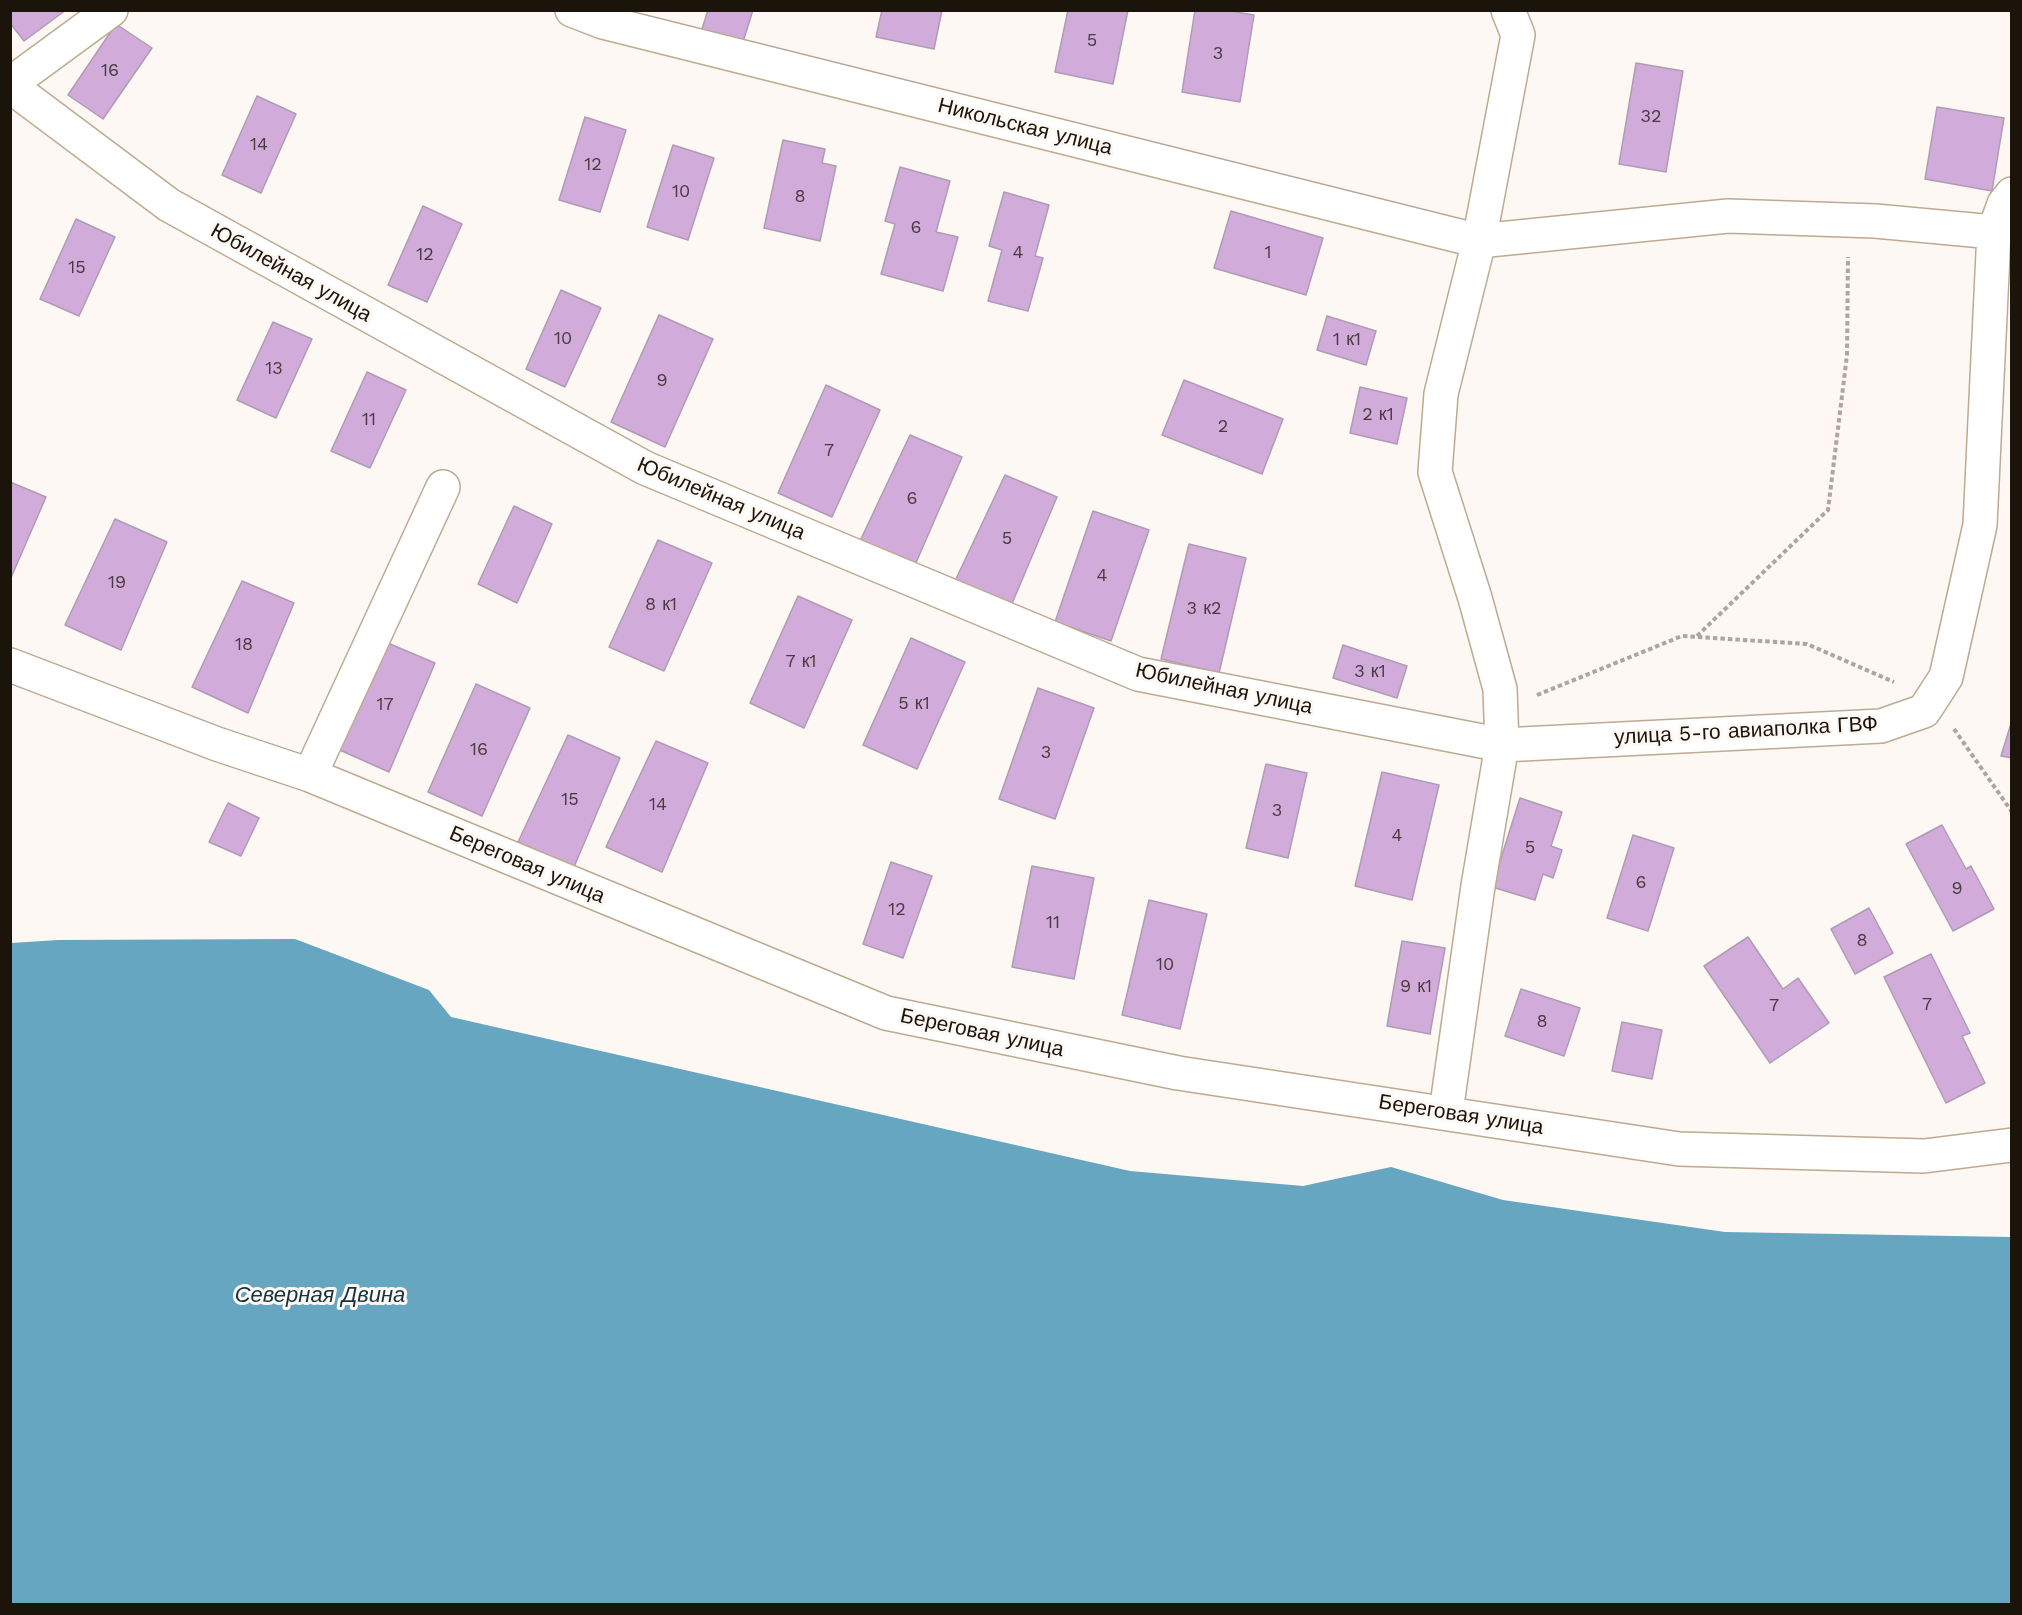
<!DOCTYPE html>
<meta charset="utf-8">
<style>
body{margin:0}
#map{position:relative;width:2022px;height:1615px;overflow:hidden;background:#fdf8f3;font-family:"Work Sans",sans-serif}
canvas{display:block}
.frame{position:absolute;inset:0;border:12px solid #1b140a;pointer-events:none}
</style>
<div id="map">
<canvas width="2022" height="1615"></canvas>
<div class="frame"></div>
</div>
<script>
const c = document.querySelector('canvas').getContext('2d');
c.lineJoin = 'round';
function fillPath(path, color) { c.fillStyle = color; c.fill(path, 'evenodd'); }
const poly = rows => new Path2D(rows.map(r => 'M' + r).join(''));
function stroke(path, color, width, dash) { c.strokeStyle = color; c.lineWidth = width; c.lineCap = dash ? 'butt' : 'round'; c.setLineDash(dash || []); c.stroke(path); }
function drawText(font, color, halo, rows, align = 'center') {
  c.font = font + ' "Work Sans",sans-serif'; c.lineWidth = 6; c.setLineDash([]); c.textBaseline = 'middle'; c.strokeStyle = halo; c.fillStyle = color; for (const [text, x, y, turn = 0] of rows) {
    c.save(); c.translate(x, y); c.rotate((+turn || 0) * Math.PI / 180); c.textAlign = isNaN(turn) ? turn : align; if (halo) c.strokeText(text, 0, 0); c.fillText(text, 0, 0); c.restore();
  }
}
fillPath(poly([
 [295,939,429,990,451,1017,1130,1171,1303,1186,1391,1167,1503,1200,1725,1232,2011,1237,2011,1604,11,1604,11,943,58,940]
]), '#66a6c0');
const building = poly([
 [10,10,66,10,24,41,10,23,10,10],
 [708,10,753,10,742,45,701,32,708,10],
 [882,10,942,10,934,49,876,37,882,10],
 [1068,10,1128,10,1113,84,1055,72,1068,10],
 [1195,10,1225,10,1254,15,1240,102,1182,92,1195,10],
 [116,24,152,48,103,119,68,95,116,24],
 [1636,63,1683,71,1666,172,1619,164,1636,63],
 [257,96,296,114,261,193,222,175,257,96],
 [1937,107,2004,118,1992,191,1925,179,1937,107],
 [585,117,626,130,600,212,559,200,585,117],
 [783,140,825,149,822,163,836,166,820,241,764,228,783,140],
 [673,145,714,158,688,240,647,227,673,145],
 [900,167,950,181,936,232,958,237,943,291,881,274,895,224,885,221,900,167],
 [1004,192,1049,205,1035,256,1043,258,1028,311,988,301,1002,250,989,246,1004,192],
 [423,206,462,224,427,302,388,285,423,206],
 [1231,211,1323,238,1306,295,1214,268,1231,211],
 [76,219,115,237,79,316,40,299,76,219],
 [561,290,601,308,565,387,526,369,561,290],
 [659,315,713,339,665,447,611,422,659,315],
 [1327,316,1376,331,1366,365,1317,350,1327,316],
 [273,322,312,339,276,418,237,400,273,322],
 [367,372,406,390,370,468,331,451,367,372],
 [1184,380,1283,419,1262,474,1162,435,1184,380],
 [826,385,880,410,832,517,778,493,826,385],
 [1360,387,1407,398,1397,444,1350,433,1360,387],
 [910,435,962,457,915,565,860,541,910,435],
 [1005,475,1057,497,1011,606,955,581,1005,475],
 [10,482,46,497,10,580,10,482],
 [514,506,552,524,517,603,478,584,514,506],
 [1093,511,1149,530,1111,641,1055,622,1093,511],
 [115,519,167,542,121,650,65,625,115,519],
 [658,540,712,563,664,671,609,647,658,540],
 [1189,544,1246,558,1219,673,1161,659,1189,544],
 [242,581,294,603,248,713,192,687,242,581],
 [798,596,852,620,804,728,750,703,798,596],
 [911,638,965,662,917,769,863,745,911,638],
 [383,641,435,663,389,772,333,747,383,641],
 [1343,645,1407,666,1397,698,1333,678,1343,645],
 [476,684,530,708,482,816,428,792,476,684],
 [1038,688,1094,708,1055,819,999,799,1038,688],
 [2012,720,2012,758,2001,756,2012,720],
 [568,735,620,758,574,867,518,842,568,735],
 [656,741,708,763,662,872,606,847,656,741],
 [1266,764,1307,773,1288,858,1246,848,1266,764],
 [1382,772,1439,785,1412,900,1355,886,1382,772],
 [1520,798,1562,812,1551,846,1562,850,1553,878,1543,874,1535,900,1492,887,1520,798],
 [228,803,259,818,241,856,209,842,228,803],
 [1942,825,1966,869,1971,866,1994,909,1953,931,1906,844,1942,825],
 [1633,835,1674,848,1648,931,1607,918,1633,835],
 [891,862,932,876,903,958,863,944,891,862],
 [1032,866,1094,878,1074,979,1012,967,1032,866],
 [1149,900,1207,914,1180,1029,1122,1015,1149,900],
 [1869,908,1893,953,1855,974,1831,929,1869,908],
 [1748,937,1783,989,1798,978,1829,1023,1770,1063,1704,966,1748,937],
 [1402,941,1445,948,1430,1034,1387,1026,1402,941],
 [1931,954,1970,1033,1962,1036,1985,1083,1946,1103,1884,977,1931,954],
 [1521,989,1580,1008,1564,1056,1505,1036,1521,989],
 [1622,1022,1662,1030,1652,1079,1612,1071,1622,1022]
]);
fillPath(building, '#d1abd9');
stroke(building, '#b09bb5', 1.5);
const minor = poly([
 [572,10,603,22,1479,241,1728,216,1875,221,1994,232],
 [10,84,111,10],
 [10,86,169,205,645,468,1138,674,1502,745,1881,726,1924,711,1946,677,1980,525,1994,232,2004,204,2012,194],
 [10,665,217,744,310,775,886,1013,1178,1073,1679,1149,1924,1156,2012,1145],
 [310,775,443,487],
 [1446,1112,1478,886,1502,745,1500,689,1475,598,1435,472,1441,394,1479,241,1518,35,1508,10]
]);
stroke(minor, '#beaa90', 36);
stroke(poly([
 [1697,636,1828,510,1847,355,1848,257],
 [1537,695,1682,636,1807,644,1894,682],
 [1954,729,2012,812]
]), '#aca69f', 4, [4.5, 3]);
stroke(minor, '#fff', 33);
drawText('18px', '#483a3e', null, [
 ["5",1092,41],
 ["3",1218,54],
 ["16",110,71],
 ["32",1651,117],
 ["14",259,145],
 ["12",593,165],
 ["10",681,192],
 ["8",800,197],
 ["6",916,228],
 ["4",1018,253],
 ["1",1268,253],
 ["12",425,255],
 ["15",77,268],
 ["10",563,339],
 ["1 к1",1347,340],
 ["13",274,369],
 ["9",662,381],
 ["2 к1",1378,415],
 ["11",369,420],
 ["2",1223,427],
 ["7",829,451],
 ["6",912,499],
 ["5",1007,539],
 ["4",1102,576],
 ["19",117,583],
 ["8 к1",661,605],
 ["3 к2",1204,609],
 ["18",244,645],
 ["7 к1",801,662],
 ["3 к1",1370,672],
 ["5 к1",914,704],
 ["17",385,705],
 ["16",479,750],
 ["3",1046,753],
 ["15",570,800],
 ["14",658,805],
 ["3",1277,811],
 ["4",1397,836],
 ["5",1530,848],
 ["6",1641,883],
 ["9",1957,889],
 ["12",897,910],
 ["11",1053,923],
 ["8",1862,941],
 ["10",1165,965],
 ["9 к1",1416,987],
 ["7",1927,1005],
 ["7",1774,1006],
 ["8",1542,1022]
]);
drawText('21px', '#1b140a', '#fdf8f3', [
 ["Никольская улица",1025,127,14],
 ["Юбилейная улица",291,273,29],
 ["Юбилейная улица",721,499,23],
 ["Юбилейная улица",1224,689,12],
 ["улица 5-го авиаполка ГВФ",1746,731,-3],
 ["Береговая улица",527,865,23],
 ["Береговая улица",982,1033,12],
 ["Береговая улица",1461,1115,9]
]);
drawText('italic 22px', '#14333f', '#fdf8f3', [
 ["Северная Двина",320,1296]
]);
</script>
